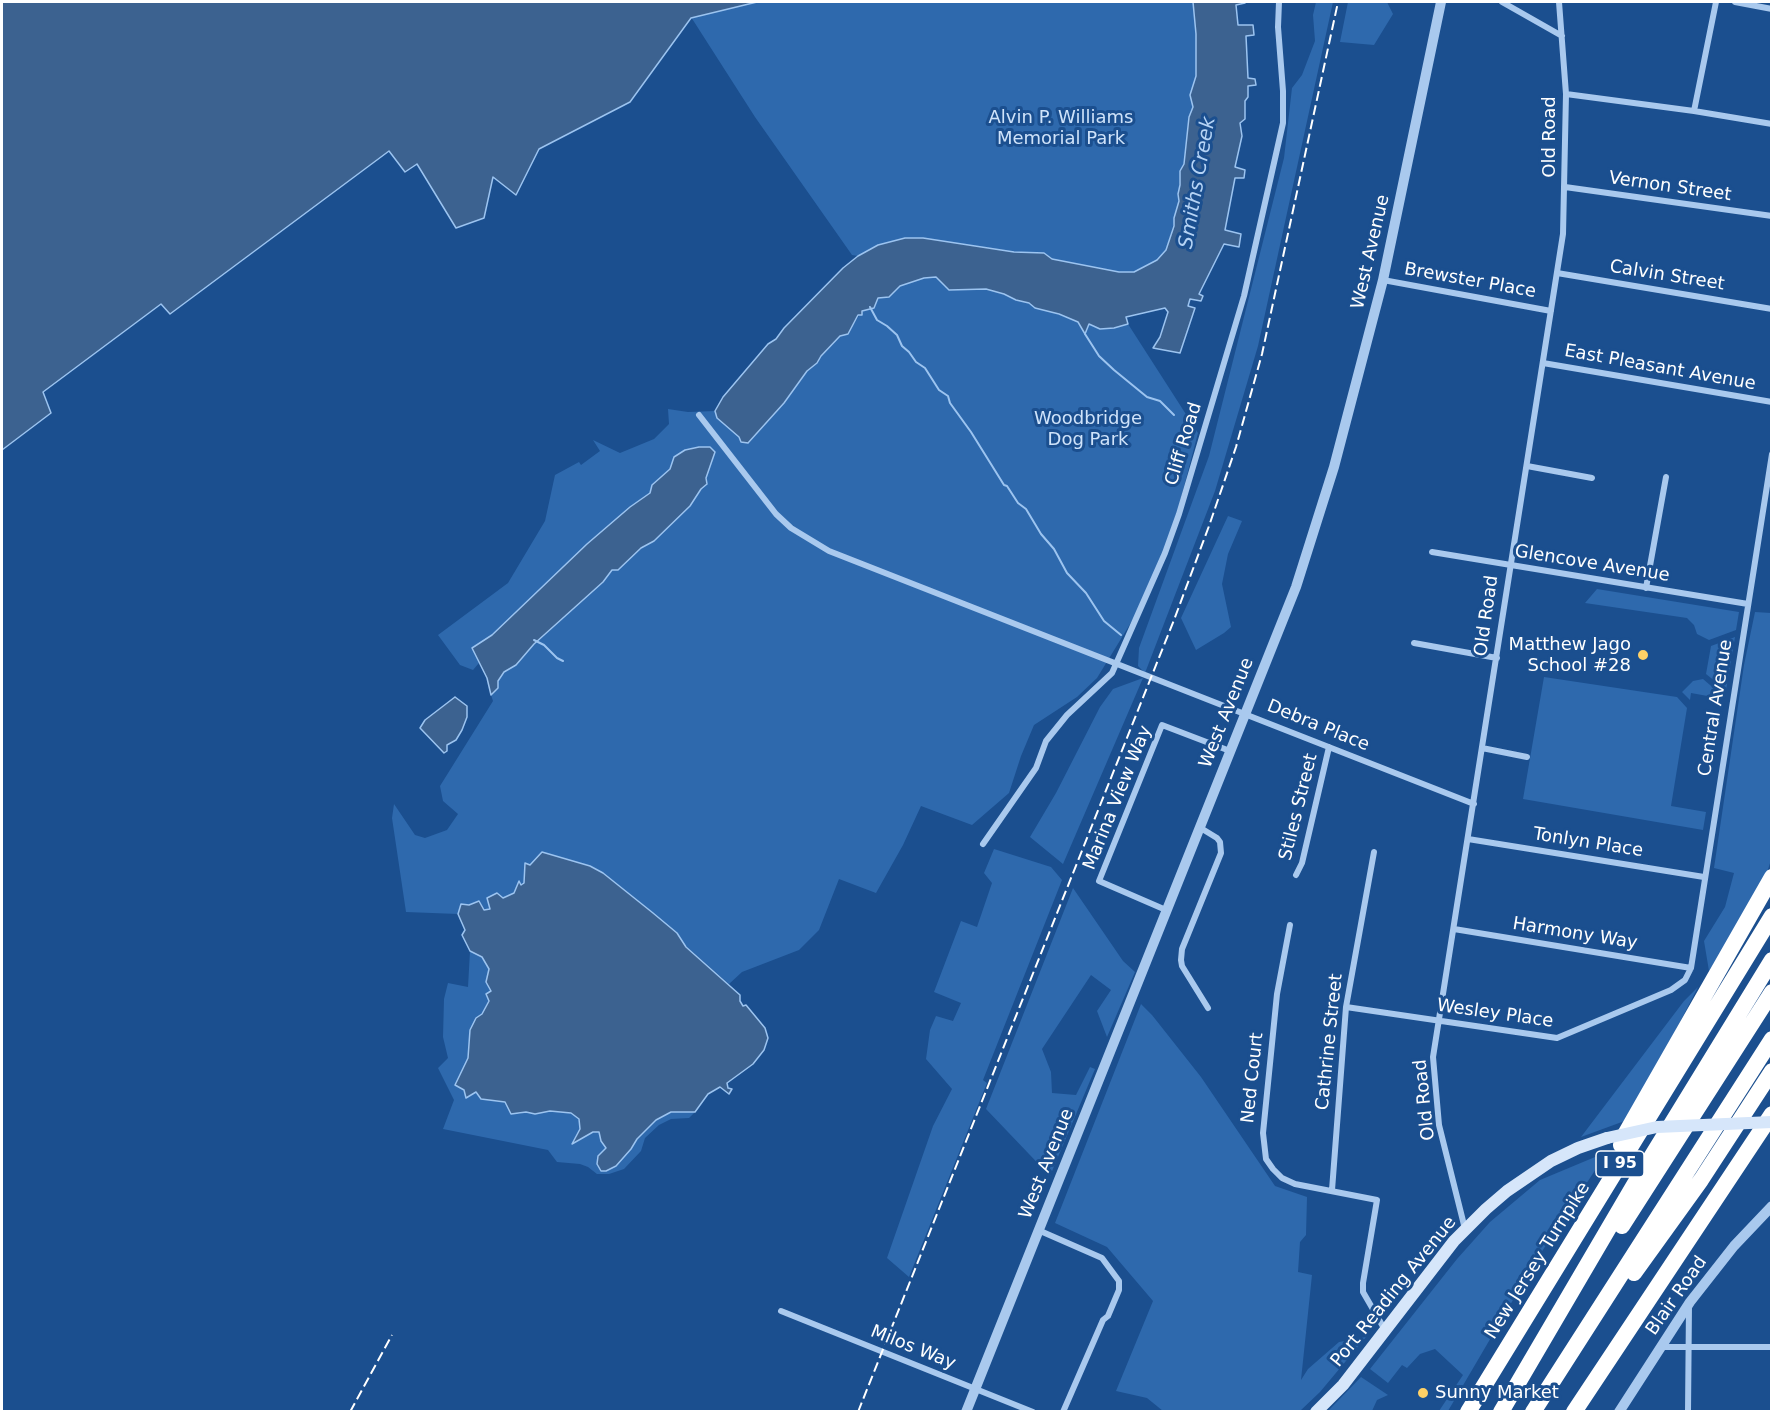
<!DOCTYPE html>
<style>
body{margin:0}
#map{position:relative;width:1773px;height:1413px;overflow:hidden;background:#1b4f8f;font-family:"DejaVu Sans",sans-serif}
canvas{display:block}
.frame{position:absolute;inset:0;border:3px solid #fff;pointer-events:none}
</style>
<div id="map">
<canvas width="1773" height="1413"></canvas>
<div class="frame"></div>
</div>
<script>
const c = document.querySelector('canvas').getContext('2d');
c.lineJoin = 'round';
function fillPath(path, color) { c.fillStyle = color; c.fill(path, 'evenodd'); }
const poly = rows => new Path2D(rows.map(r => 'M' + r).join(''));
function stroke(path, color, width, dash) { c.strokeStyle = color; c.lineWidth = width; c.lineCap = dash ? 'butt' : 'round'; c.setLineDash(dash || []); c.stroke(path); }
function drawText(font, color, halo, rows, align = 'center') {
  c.font = font + ' "DejaVu Sans",sans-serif'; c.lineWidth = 6; c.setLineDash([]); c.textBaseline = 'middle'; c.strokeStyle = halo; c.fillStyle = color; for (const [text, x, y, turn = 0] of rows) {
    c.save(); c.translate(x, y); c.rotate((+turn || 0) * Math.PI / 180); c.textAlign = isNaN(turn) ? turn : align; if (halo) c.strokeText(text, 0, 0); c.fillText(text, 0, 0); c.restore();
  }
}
fillPath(poly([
 [757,2,1193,2,1196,34,1196,76,1190,95,1193,107,1189,117,1184,164,1180,171,1178,209,1166,250,1157,260,1134,272,1119,272,1051,259,1044,253,1014,252,923,238,905,238,878,245,858,256,852,255,755,117,691,17],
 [1316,2,1333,2,1258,346,1215,491,1145,673,1138,666,1139,648,1209,456,1284,158,1292,88,1302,75,1315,41,1313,15],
 [1348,2,1387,2,1393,14,1374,45,1340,42],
 [936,277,967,290,974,288,986,289,1004,294,1016,300,1029,303,1078,322,1085,333,1089,324,1100,329,1123,326,1128,324,1198,433,1177,513,1156,570,1135,616,1097,678,1077,697,1034,725,1021,756,1009,793,972,825,921,806,903,845,876,893,839,879,819,930,799,950,742,972,729,984,686,946,677,933,603,873,590,866,542,852,530,865,525,863,524,884,521,886,519,881,514,893,503,898,490,909,484,910,478,901,469,905,461,904,458,914,406,912,392,818,394,804,415,835,425,838,447,830,458,814,443,801,440,786,493,701,491,695,498,688,498,681,504,672,603,582,612,570,618,570,641,548,654,541,690,506,701,489,707,484,706,478,708,469,670,469,652,485,650,493,630,507,587,544,492,635,472,648,479,663,473,670,460,665,438,635,508,583,545,521,555,475,579,462,581,465,600,451,593,440,620,453,654,439,669,424,668,409,688,412,715,411,717,418,739,437,749,443,784,403,807,371,817,363,821,356,840,336,848,333,862,311,874,308,878,298,889,297,900,286,924,278],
 [1228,516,1242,521,1228,554,1222,584,1231,627,1224,633,1196,650,1181,618],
 [1597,589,1739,612,1736,630,1709,640,1697,634,1694,625,1687,618,1585,603],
 [1755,612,1771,613,1771,860,1764,882,1709,971,1704,941,1725,907,1734,873,1714,868,1744,665],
 [1735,637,1726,690,1706,674,1711,646],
 [1544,677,1677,697,1687,708,1671,806,1706,812,1703,830,1523,799],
 [1143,678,1063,864,1030,837,1056,793,1100,707,1113,689],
 [1703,679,1724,697,1724,699,1691,693,1690,700,1682,692,1693,681],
 [994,849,1051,867,1062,880,983,1080,987,1083,909,1277,887,1258,933,1126,952,1089,926,1059,930,1030,936,1016,953,1021,961,1003,934,992,961,921,977,927,992,883,984,873],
 [1073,888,1123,961,1135,972,1107,1037,1097,1011,1111,990,1091,975,1042,1049,1051,1072,1052,1093,1076,1095,1090,1067,1095,1069,1050,1176,986,1109],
 [470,951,482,957,489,969,486,982,492,991,486,994,489,1000,482,1014,470,1030,468,1058,456,1085,464,1090,476,1092,481,1099,505,1102,519,1114,526,1112,535,1114,550,1111,571,1113,579,1119,580,1129,573,1142,593,1132,599,1132,601,1141,606,1148,601,1154,631,1149,637,1139,656,1120,671,1112,695,1112,689,1118,671,1119,659,1125,645,1138,641,1151,624,1169,609,1174,597,1174,588,1167,580,1164,557,1162,548,1150,443,1129,454,1100,438,1068,448,1058,443,1037,444,999,448,983,468,987],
 [1698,987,1630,1119,1581,1137,1684,1001],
 [1141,1004,1152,1015,1201,1077,1275,1186,1307,1197,1306,1235,1300,1242,1298,1272,1312,1275,1301,1380,1308,1369,1339,1342,1366,1337,1320,1392,1300,1411,1163,1411,1147,1398,1116,1391,1153,1301,1107,1247,1055,1223],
 [1607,1152,1537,1259,1448,1411,1439,1411,1463,1375,1435,1349,1420,1354,1407,1368,1402,1365,1388,1383,1370,1369,1457,1259,1490,1222,1540,1180],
 [1361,1377,1388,1395,1377,1400,1372,1411,1328,1411]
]), '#2e69ad');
const water = poly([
 [2,2,757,2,691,18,630,102,539,149,516,195,493,177,484,218,456,228,417,164,405,172,389,151,170,314,161,304,43,392,51,413,2,450,2,2],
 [1193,2,1245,2,1245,3,1236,5,1238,25,1253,25,1254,35,1246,36,1248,78,1255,79,1256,85,1248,86,1248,97,1245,101,1245,119,1240,123,1242,136,1235,167,1245,170,1244,178,1235,178,1225,230,1241,234,1239,247,1224,244,1199,294,1203,296,1201,301,1190,299,1188,306,1195,308,1180,353,1153,348,1160,337,1168,312,1165,308,1126,317,1128,324,1114,328,1100,329,1089,324,1085,334,1078,322,1059,314,1035,308,1029,303,1016,300,1004,294,986,289,949,290,936,277,924,278,900,286,889,297,878,298,874,308,862,311,862,315,858,315,848,334,840,336,821,356,817,363,807,371,784,403,748,443,741,442,739,437,717,418,715,411,723,397,768,344,776,339,784,328,843,268,858,256,878,245,905,238,923,238,1014,252,1044,253,1052,259,1119,272,1134,272,1157,260,1166,250,1174,226,1174,218,1179,201,1178,194,1180,185,1180,171,1184,164,1189,117,1193,107,1190,95,1196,76,1196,34,1193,2],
 [699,447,710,447,715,452,706,478,707,484,701,489,690,506,654,541,641,548,618,570,612,570,603,582,534,644,516,665,504,672,498,681,498,688,491,695,487,678,472,648,492,635,587,544,630,507,650,493,652,485,670,469,674,457,685,450,699,447],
 [455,697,467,706,467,717,462,730,456,740,447,745,447,751,444,753,420,728,425,720,455,697],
 [542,852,590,866,603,873,653,913,677,933,686,947,740,995,740,1001,743,1006,746,1005,765,1028,768,1038,764,1050,753,1064,727,1083,728,1088,732,1089,729,1094,720,1087,708,1094,695,1112,671,1112,656,1120,637,1139,631,1149,616,1166,606,1171,601,1171,597,1164,598,1156,606,1148,601,1141,599,1132,593,1132,572,1144,580,1129,579,1119,571,1113,550,1111,535,1114,526,1112,511,1114,505,1102,481,1099,476,1092,466,1098,464,1090,455,1085,468,1058,470,1030,476,1018,482,1014,489,1001,486,994,491,991,486,982,489,969,482,957,470,951,462,935,465,930,458,914,461,904,469,905,479,901,484,910,490,909,487,898,497,893,503,898,514,893,519,881,521,885,524,883,525,863,530,865,542,852]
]);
fillPath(water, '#3c6290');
stroke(water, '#9cc4f0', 1.5);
stroke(poly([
 [870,307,877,320,887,326,897,335,902,346,909,352,916,362,925,368,939,390,948,396,950,403,971,432,1004,485,1007,486,1018,503,1026,509,1041,534,1054,549,1067,573,1086,593,1104,621,1121,635],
 [1085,334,1099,356,1114,370,1147,397,1160,401,1174,415],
 [534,640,544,645,557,658,563,661]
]), '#9cc4f0', 2);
stroke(poly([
 [1502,2,1562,36],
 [1735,2,1772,9],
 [1566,94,1694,111,1772,124],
 [1694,111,1716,2],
 [1565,187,1772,216],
 [1557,273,1772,309],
 [1383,280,1551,311],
 [1543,363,1772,402],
 [699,415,776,514,791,528,829,551,1474,804],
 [1527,466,1592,478],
 [1432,552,1748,604],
 [1646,588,1666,477],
 [1414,643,1497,658],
 [1482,748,1527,757],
 [1199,827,1217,838,1220,842,1221,853,1182,949,1181,960,1182,966,1208,1008],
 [1468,839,1704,877],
 [983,844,1036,768,1046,741,1067,715,1112,673,1165,553,1179,514,1244,296,1283,123,1283,91,1278,27,1279,2],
 [1296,875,1302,863,1329,747],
 [1166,910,1099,881,1162,725,1230,751],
 [1290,925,1277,994,1263,1133,1266,1159,1273,1169,1282,1178,1295,1184,1377,1200,1363,1283,1363,1292,1385,1330],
 [1454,929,1691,968],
 [1346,1007,1557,1038,1671,990,1685,980,1691,968,1772,454],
 [1332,1190,1346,1007,1374,852],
 [1465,1229,1439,1125,1433,1057,1563,234,1566,94,1559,2],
 [1038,1230,1102,1258,1119,1281,1119,1290,1108,1316,1103,1320,1063,1412],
 [781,1311,1033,1412],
 [1661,1347,1772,1347],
 [1688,1412,1689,1305]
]), '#a9c9ee', 6);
stroke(poly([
 [966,1412,1296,587,1334,467,1383,280,1441,2],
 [1619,1412,1690,1302,1734,1246,1772,1206]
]), '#a9c9ee', 10);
stroke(poly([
 [1316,1412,1343,1385,1454,1241,1486,1209,1507,1191,1551,1161,1578,1148,1607,1138]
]), '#d6e6fa', 12);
stroke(poly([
 [1621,1145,1623,1138,1772,877],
 [1622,1226,1772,992],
 [1634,1273,1701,1180,1772,1071],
 [1468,1412,1772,916],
 [1501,1412,1634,1185,1772,960],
 [1533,1412,1772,1039],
 [1574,1412,1772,1114]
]), '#fff', 16);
stroke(poly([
 [350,1412,392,1335],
 [858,1412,1174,620,1209,526,1236,447,1262,354,1338,2]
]), '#fff', 2, [10, 4.5]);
stroke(poly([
 [1607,1138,1657,1127,1772,1122]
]), '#d6e6fa', 12);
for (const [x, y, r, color] of [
 [1643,655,6,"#ffd166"],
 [1423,1393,6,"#ffd166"]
]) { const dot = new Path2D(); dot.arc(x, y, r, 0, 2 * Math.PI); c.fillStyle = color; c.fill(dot); stroke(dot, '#1b4f8f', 2); }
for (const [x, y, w] of [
 [1620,1164,48]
]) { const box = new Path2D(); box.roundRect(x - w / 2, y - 13, w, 26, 4.5); c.fillStyle = '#1b4f8f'; c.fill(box); stroke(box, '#fff', 1.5); }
drawText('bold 16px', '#fff', null, [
 ["I 95",1620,1164]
]);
drawText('18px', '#cfe3fa', '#1b4f8f', [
 ["Alvin P. Williams",1061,118],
 ["Memorial Park",1061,139],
 ["Woodbridge",1088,419],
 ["Dog Park",1088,440]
]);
drawText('18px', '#fff', '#1b4f8f', [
 ["Old Road",1550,137,-90],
 ["Vernon Street",1670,187,8],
 ["West Avenue",1371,252,-77],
 ["Calvin Street",1667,276,9],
 ["Brewster Place",1470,281,10],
 ["East Pleasant Avenue",1660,368,10],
 ["Cliff Road",1184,444,-73],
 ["Glencove Avenue",1592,564,9],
 ["Old Road",1487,616,-82],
 ["Central Avenue",1716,708,-81],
 ["West Avenue",1227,713,-68],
 ["Debra Place",1318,726,22],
 ["Marina View Way",1118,798,-68],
 ["Stiles Street",1299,807,-76],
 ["Tonlyn Place",1588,843,9],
 ["Harmony Way",1575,934,9],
 ["Wesley Place",1495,1014,8],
 ["Cathrine Street",1330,1042,-84],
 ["Ned Court",1253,1078,-84],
 ["Old Road",1425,1100,-96],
 ["West Avenue",1047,1164,-68],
 ["New Jersey Turnpike",1538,1261,-58],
 ["Port Reading Avenue",1394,1292,-51],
 ["Blair Road",1677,1296,-55],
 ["Milos Way",913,1348,22]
]);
drawText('18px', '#fff', '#1b4f8f', [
 ["Matthew Jago",1631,645],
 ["School #28",1631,666],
 ["Sunny Market",1435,1393,"left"]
], 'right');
drawText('italic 20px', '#b5d3f5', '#1b4f8f', [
 ["Smiths Creek",1198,183,-80]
]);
</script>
